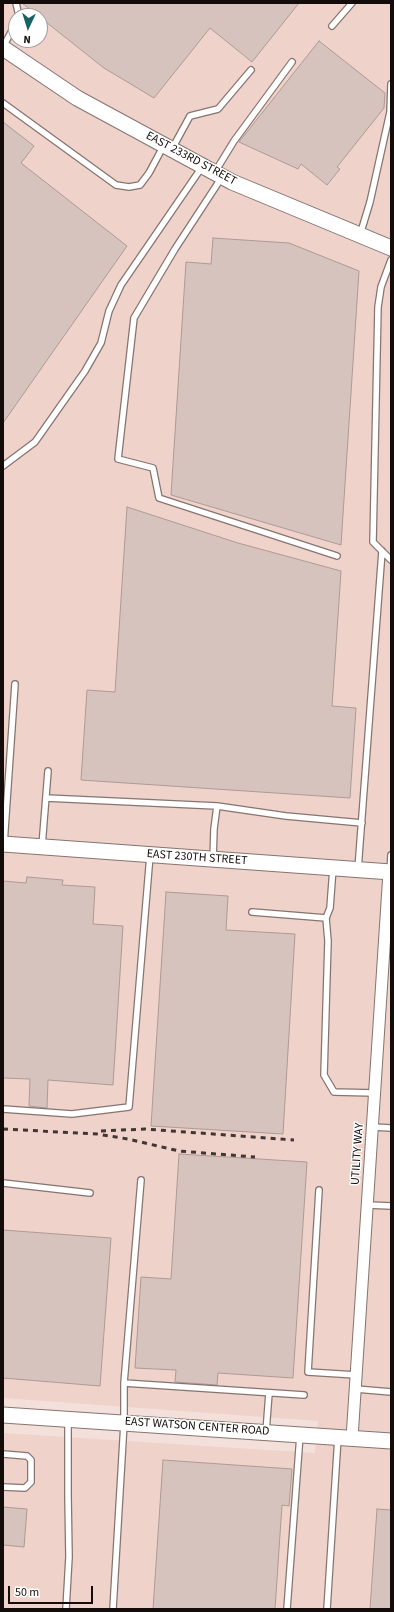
<!DOCTYPE html>
<style>
body{margin:0}
#map{position:relative;width:394px;height:1612px;overflow:hidden;background:#f4e0da;font-family:"Source Sans 3",sans-serif}
canvas{display:block}
.frame{position:absolute;inset:0;border:4px solid #130c0a;pointer-events:none}
.north{position:absolute;left:8px;top:8px;width:40px;height:40px;box-sizing:border-box;background:#fff;border:1px solid #a19e9d;border-radius:50%;rotate:184deg;font-size:11px;font-weight:700;line-height:16px;text-align:center;color:#130c0a}
.north::after{content:'';display:block;margin:auto;width:14px;height:18px;background:#146466;clip-path:polygon(50% 0,100% 100%,50% 72%,0 100%)}
.scale{position:absolute;left:8px;top:1586px;width:85px;height:18px;box-sizing:border-box;border:2px solid #130c0a;border-top:0;padding-left:5px;font-size:12px;line-height:14px;white-space:nowrap;color:#130c0a;-webkit-text-stroke:3px #fff;paint-order:stroke}
</style>
<div id="map">
<canvas width="394" height="1612"></canvas>
<div class="frame"></div>
<div class="north">N</div>
<div class="scale">50 m</div>
</div>
<script>
const c = document.querySelector('canvas').getContext('2d');
c.lineJoin = 'round';
function fillPath(path, color) { c.fillStyle = color; c.fill(path, 'evenodd'); }
const poly = rows => new Path2D(rows.map(r => 'M' + r).join(''));
function stroke(path, color, width, dash) { c.strokeStyle = color; c.lineWidth = width; c.lineCap = dash ? 'butt' : 'round'; c.setLineDash(dash || []); c.stroke(path); }
function drawText(font, color, halo, rows, align = 'center') {
  c.font = font + ' "Source Sans 3",sans-serif'; c.lineWidth = 3; c.setLineDash([]); c.textBaseline = 'middle'; c.strokeStyle = halo; c.fillStyle = color; for (const [text, x, y, turn = 0] of rows) {
    c.save(); c.translate(x, y); c.rotate((+turn || 0) * Math.PI / 180); c.textAlign = isNaN(turn) ? turn : align; if (halo) c.strokeText(text, 0, 0); c.fillText(text, 0, 0); c.restore();
  }
}
fillPath(poly([
 [3,3,391,3,391,1609,3,1609,3,1433,315,1453,318,1421,3,1398],
 [16,16,40,16,40,40,16,40]
]), '#efd2ca');
const building = poly([
 [22,3,299,3,252,62,210,28,154,98,104,68,22,3],
 [319,41,385,93,384,108,337,167,340,169,327,185,301,164,298,169,239,142,319,41],
 [3,122,34,146,21,163,127,246,3,423,3,122],
 [213,238,289,243,359,271,341,545,171,495,186,262,211,264,213,238],
 [127,507,238,543,341,571,332,706,356,708,350,798,81,780,87,690,115,692,127,507],
 [27,877,63,880,62,885,95,887,93,924,123,926,113,1085,48,1080,47,1108,29,1106,30,1079,3,1078,3,881,26,883,27,877],
 [166,892,228,896,226,930,295,934,283,1134,151,1126,166,892],
 [179,1154,307,1162,293,1378,218,1373,217,1385,175,1382,176,1370,135,1368,141,1277,171,1279,179,1154],
 [3,1230,111,1238,100,1386,3,1378,3,1230],
 [163,1460,292,1469,289,1506,282,1505,275,1609,153,1609,163,1460],
 [3,1507,27,1509,24,1547,3,1545,3,1507],
 [377,1509,391,1510,391,1609,370,1609,377,1509]
]);
fillPath(building, '#d7c3bd');
stroke(building, '#ae9b95', 1);
const lane = poly([
 [16,3,19,16],
 [332,26,352,3],
 [3,47,16,23],
 [3,103,116,185,129,187,140,185,149,173,164,145],
 [172,149,190,116,218,109,251,70],
 [215,172,234,141,292,62],
 [222,177,175,249,134,318,118,459,153,468,159,498,337,556],
 [360,235,370,202,390,112,391,84],
 [391,260,381,287,378,307,373,542,391,560],
 [3,466,35,442,85,371,101,343,109,311,121,285,202,167],
 [46,798,217,806],
 [4,844,15,684],
 [42,846,48,771],
 [213,859,214,829,217,806,286,816,362,823],
 [333,868,330,908,326,918,328,941,324,1075,334,1092,375,1093],
 [358,869,382,551],
 [390,871,391,855],
 [252,912,326,918],
 [3,1109,72,1114,129,1107,150,855],
 [373,1127,391,1128],
 [3,1183,90,1193],
 [319,1190,308,1372,356,1375],
 [368,1205,391,1206],
 [124,1383,304,1395],
 [356,1389,391,1392],
 [266,1432,269,1393],
 [3,1454,27,1456,31,1460,31,1482,25,1488,3,1487],
 [66,1609,69,1557,68,1496,68,1421],
 [113,1609,124,1423,124,1383,141,1180],
 [287,1609,300,1435],
 [327,1609,338,1437]
]);
const street = poly([
 [352,1438,389,872]
]);
const secondary = poly([
 [3,48,77,98,232,182,391,248],
 [3,844,391,872],
 [3,1415,391,1441]
]);
stroke(lane, '#86746f', 8);
stroke(street, '#86746f', 13);
stroke(secondary, '#86746f', 17);
stroke(lane, '#fff', 5.5);
stroke(street, '#fff', 11);
stroke(secondary, '#fff', 15);
stroke(poly([
 [3,1129,97,1134,128,1139,179,1151,255,1157],
 [101,1131,145,1129,294,1140]
]), '#403734', 3, [5, 5]);
drawText('12px', '#130c0a', '#fff', [
 ["EAST 233RD STREET",191,159,28],
 ["EAST 230TH STREET",197,858,4],
 ["UTILITY WAY",358,1154,-86],
 ["EAST WATSON CENTER ROAD",197,1427,4]
]);
</script>
